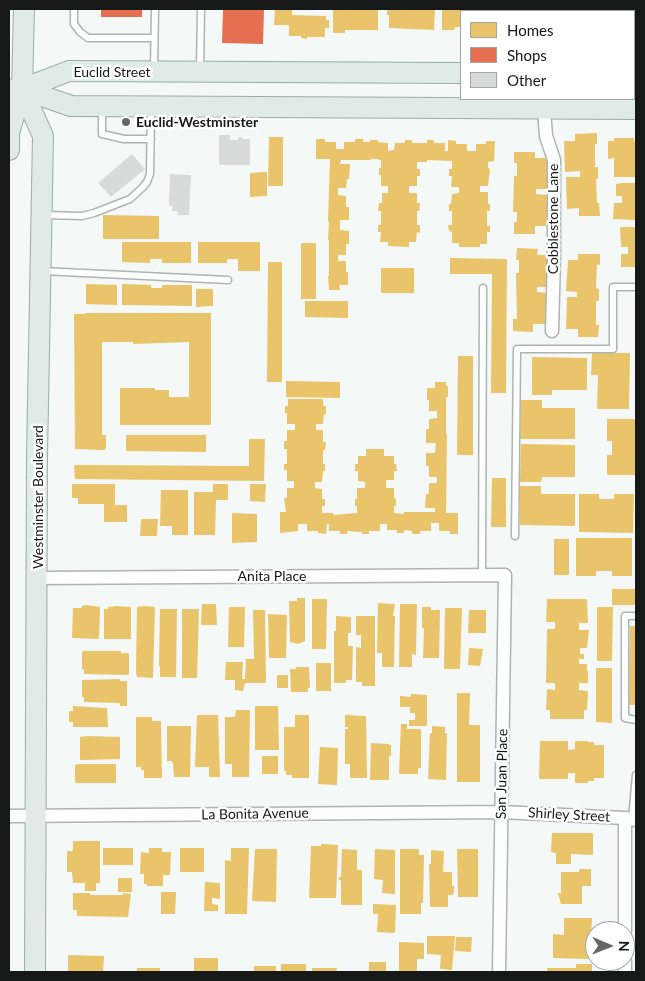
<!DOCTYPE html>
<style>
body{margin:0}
#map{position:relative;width:645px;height:981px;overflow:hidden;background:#f4f8f6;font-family:Lato,sans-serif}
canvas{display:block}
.frame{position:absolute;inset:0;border:10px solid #161917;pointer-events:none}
.legend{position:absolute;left:460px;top:10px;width:175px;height:90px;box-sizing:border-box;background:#fff;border:1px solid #a2a3a2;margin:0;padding:6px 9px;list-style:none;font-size:15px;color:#161917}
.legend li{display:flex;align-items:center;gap:10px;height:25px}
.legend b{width:25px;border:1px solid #a2a3a2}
.north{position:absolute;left:585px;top:921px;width:50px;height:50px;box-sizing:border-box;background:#fff;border:1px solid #a2a3a2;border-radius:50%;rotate:91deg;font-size:14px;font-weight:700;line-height:20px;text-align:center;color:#161917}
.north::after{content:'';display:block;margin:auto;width:18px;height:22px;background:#646765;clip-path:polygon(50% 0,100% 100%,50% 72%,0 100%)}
</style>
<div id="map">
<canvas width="645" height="981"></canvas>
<div class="frame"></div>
<ul class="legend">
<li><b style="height:14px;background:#e9c46a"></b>Homes</li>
<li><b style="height:14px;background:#e76f51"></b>Shops</li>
<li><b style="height:14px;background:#d8dbd9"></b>Other</li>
</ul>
<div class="north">N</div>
</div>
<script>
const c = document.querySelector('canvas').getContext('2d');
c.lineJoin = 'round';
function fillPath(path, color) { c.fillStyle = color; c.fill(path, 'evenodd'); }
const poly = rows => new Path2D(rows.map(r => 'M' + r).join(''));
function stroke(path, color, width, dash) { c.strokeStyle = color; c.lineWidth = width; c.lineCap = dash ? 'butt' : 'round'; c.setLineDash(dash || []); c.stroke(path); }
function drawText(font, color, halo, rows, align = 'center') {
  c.font = font + ' Lato,sans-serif'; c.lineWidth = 5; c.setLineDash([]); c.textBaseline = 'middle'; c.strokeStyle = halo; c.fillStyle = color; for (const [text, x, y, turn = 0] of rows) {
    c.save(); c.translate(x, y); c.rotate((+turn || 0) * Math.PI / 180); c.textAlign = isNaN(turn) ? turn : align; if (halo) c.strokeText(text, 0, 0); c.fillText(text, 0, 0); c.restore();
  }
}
fillPath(poly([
 [275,9,292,9,292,15,326,16,326,20,329,20,329,28,325,28,325,37,307,37,307,39,301,38,301,36,289,36,289,25,274,25],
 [333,9,378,9,378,30,345,30,345,33,333,33],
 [387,9,435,9,434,30,389,28,389,15,387,15],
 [442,9,488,9,487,11,461,11,461,27,455,27,454,30,442,30],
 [495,9,537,9,537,11,495,11],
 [553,9,598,9,598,11,553,11],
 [605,9,636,9,636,33,634,33,634,11,605,11],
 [597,133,597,144,595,144,595,167,598,167,598,179,596,179,597,203,599,203,600,216,579,216,579,208,567,209,566,177,580,177,580,171,565,172,564,141,575,141,575,134],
 [269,137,283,137,283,186,268,186],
 [614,138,634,138,634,141,636,141,636,174,635,174,635,177,614,177,614,158,608,159,608,141,614,141],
 [316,139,325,139,325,142,336,142,336,149,344,149,344,142,355,142,355,139,363,139,363,142,370,142,370,140,378,140,378,142,388,143,388,151,394,150,395,143,405,143,405,140,412,140,412,143,427,143,427,140,434,140,434,143,445,143,445,151,448,151,448,140,456,141,456,144,467,144,467,151,476,151,476,144,486,144,486,141,495,141,494,161,488,162,488,168,490,169,488,186,480,186,480,192,488,192,488,204,490,204,490,211,487,211,487,226,490,226,490,232,487,232,487,244,480,244,480,247,459,247,459,243,452,243,452,232,449,231,448,225,452,225,452,211,449,211,449,204,451,204,452,194,459,193,459,187,451,187,452,176,449,176,449,169,452,169,452,161,427,160,427,162,417,162,417,169,420,169,420,176,417,176,417,186,409,186,409,193,417,193,417,203,420,203,419,211,417,211,417,225,420,225,420,233,417,232,416,242,409,242,409,247,388,246,388,242,380,242,381,232,378,232,378,225,381,225,381,211,378,211,379,203,382,203,382,193,388,193,388,186,381,186,381,175,379,175,379,168,381,168,381,160,379,160,379,159,371,159,371,160,341,160,340,164,350,164,349,179,347,179,346,188,338,188,338,195,346,196,346,207,349,207,349,220,340,220,340,230,349,231,349,244,346,244,346,255,338,255,338,261,346,261,346,272,348,272,348,285,339,285,340,290,329,290,328,276,329,276,329,240,328,240,329,221,328,221,330,159,316,159],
 [514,152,535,152,535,158,547,158,547,189,536,189,536,194,548,195,546,226,535,226,535,234,514,234,514,222,517,222,517,212,513,212,514,176,517,176,517,163,514,163],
 [267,172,267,196,250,197,250,173],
 [622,183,636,183,636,220,613,219,614,203,622,203,622,196,616,196,616,184],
 [103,215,159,216,159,239,103,239],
 [620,227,636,227,636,267,621,267,621,254,628,254,628,247,621,247],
 [122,242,191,242,191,263,162,263,162,259,150,259,150,263,122,262],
 [198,242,260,242,260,271,238,271,238,259,227,259,227,263,198,263],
 [301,243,316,243,316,299,301,299],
 [517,248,538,249,537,255,549,255,549,287,537,287,537,292,548,293,546,324,533,324,533,332,513,331,513,319,517,319,516,273,519,273,519,260,516,260],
 [578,254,600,254,600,265,597,264,596,288,599,289,599,301,596,301,596,325,599,325,598,337,578,337,578,329,566,329,567,297,577,297,577,292,566,291,568,260,578,260],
 [450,258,507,259,506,393,491,393,492,274,450,274],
 [268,262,282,262,282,382,267,382],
 [381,268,414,268,414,293,381,293],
 [86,284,117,285,117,305,86,304],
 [122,284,151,285,151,288,162,288,162,285,192,285,192,306,122,305],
 [196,289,213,289,213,306,196,307],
 [305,301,348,301,348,318,305,317],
 [85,313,211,313,211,425,120,425,120,388,155,388,155,390,169,390,169,397,189,397,189,342,133,344,133,342,102,342,102,435,106,435,106,447,105,450,75,449,74,314,85,314],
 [592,353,630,353,629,409,597,409,598,375,591,375],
 [458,356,473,356,473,455,457,455],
 [532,357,587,358,587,390,552,390,552,395,532,395],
 [286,381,340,382,340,398,286,397],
 [435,382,446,382,446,386,448,386,448,397,446,397,446,434,447,434,446,513,458,513,458,534,450,534,450,531,439,531,439,523,431,523,431,531,420,531,420,534,412,534,412,531,404,530,404,533,397,533,397,530,387,530,387,524,380,524,380,531,369,531,369,534,362,534,362,532,347,531,347,534,340,534,340,531,329,531,329,524,327,524,326,534,318,533,318,531,307,531,307,524,298,524,298,531,280,533,280,512,286,512,284,498,287,498,287,488,294,488,294,481,287,481,287,470,284,470,284,464,287,464,287,449,284,449,284,441,287,441,287,430,295,430,295,424,287,424,287,413,285,413,285,406,288,406,288,399,323,399,323,406,326,406,326,414,324,414,323,424,316,424,316,430,323,430,323,442,326,442,325,450,323,450,323,464,325,464,325,471,323,471,322,482,315,482,315,488,322,489,322,499,325,499,325,506,322,506,322,513,333,513,333,515,357,513,357,506,355,506,355,499,357,499,357,488,365,488,365,482,358,481,358,471,355,471,355,464,358,464,358,456,366,456,366,449,384,449,384,456,394,456,394,464,396,464,397,471,394,471,394,480,386,480,386,488,394,488,394,498,396,499,396,506,394,506,394,513,404,514,404,512,435,512,435,508,425,508,426,494,429,494,429,483,437,483,437,477,429,477,429,466,426,466,426,453,435,453,436,443,426,443,426,429,429,429,429,419,437,418,437,411,429,411,429,400,427,400,427,388,435,388],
 [521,400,542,400,542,408,575,408,575,439,520,439],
 [607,419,636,419,636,475,607,475,607,455,612,455,612,441,607,441],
 [126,435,206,435,206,452,126,451],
 [249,439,265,439,264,481,75,479,74,465,249,466],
 [521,444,575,445,575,477,542,477,541,482,520,482],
 [492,478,506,478,506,527,491,527],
 [72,484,115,484,115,505,113,505,127,505,127,522,104,522,104,504,78,504,78,498,72,498],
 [213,484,228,484,228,500,216,500,215,535,194,535,194,492,213,492],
 [250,484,266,484,265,502,250,501],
 [520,486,541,486,541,494,575,494,575,526,520,525],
 [161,490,188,490,188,535,172,535,172,526,160,526],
 [579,494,599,494,599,499,614,499,614,494,634,494,633,533,579,532],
 [232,513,257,514,257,542,232,543],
 [141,519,158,519,157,536,140,536],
 [576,538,632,538,632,576,612,576,612,571,596,571,596,576,576,576],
 [554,539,569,539,569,575,554,575],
 [612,589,636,589,636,605,612,605],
 [297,598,305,598,305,641,298,644,290,642,289,601,297,601],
 [312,599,327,599,326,649,312,649],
 [547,599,587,599,588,623,579,623,579,630,589,630,587,648,580,648,580,654,584,654,584,659,579,659,579,664,587,664,587,671,588,671,588,683,579,683,579,690,588,691,587,710,584,710,584,719,550,719,550,710,546,710,547,689,555,690,555,683,546,683,547,629,555,629,555,622,546,622],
 [378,603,395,604,393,616,395,616,394,667,382,667,382,653,377,653],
 [202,604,216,604,217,625,201,625],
 [400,604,417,604,416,655,412,654,412,667,399,667],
 [86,605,100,607,99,639,72,638,73,608,82,608,82,606],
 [117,606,131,607,131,639,104,639,104,609,108,609,108,607],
 [144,606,155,607,153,678,137,677,136,673,137,607],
 [229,607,245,607,244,647,228,647],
 [422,607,431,607,431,610,440,610,439,658,423,658,424,628,422,628],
 [597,607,613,607,612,661,597,661],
 [445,608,462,608,460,669,444,669],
 [160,609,177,609,176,677,160,677,160,666,159,666],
 [182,609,199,609,197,678,182,678],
 [253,610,265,610,266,683,245,683,243,691,235,690,235,680,225,680,226,662,243,662,242,679,245,679,246,659,254,659],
 [469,610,486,610,486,633,468,633],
 [268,614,287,615,286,658,269,658],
 [336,616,351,617,351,633,348,633,348,646,353,646,352,680,346,680,346,683,334,683,334,631,336,631],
 [356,616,375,616,375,686,362,686,362,682,356,682,356,647,361,648,361,635,356,635],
 [630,626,636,626,636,705,629,705],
 [469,648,483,649,480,666,468,665],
 [83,651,121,651,121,653,129,653,129,675,84,674,84,669,82,669,82,652],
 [316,663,331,663,331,691,316,691],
 [296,667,309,667,310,688,308,688,308,692,291,692,290,669,296,669],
 [596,668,612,668,612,723,596,722],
 [277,675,288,675,288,688,277,688],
 [120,679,120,681,127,681,127,706,120,706,120,703,84,702,84,697,82,697,82,680],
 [457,693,470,693,469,725,480,725,480,782,457,782],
 [411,694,427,695,427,726,409,726,409,720,415,720,415,713,410,713,410,707,400,707,400,696,411,697],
 [73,706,107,708,108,727,73,727,73,722,69,722,69,711,73,711],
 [255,706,278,706,279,750,255,750],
 [236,710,250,710,249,777,232,777,232,764,225,764,225,717,235,717],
 [197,715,218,715,220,777,209,777,209,767,195,767],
 [295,715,309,715,309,778,292,778,292,775,286,775,286,771,284,771,284,727,295,727],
 [345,715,366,716,367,778,350,778,350,764,345,764,345,729,348,729,348,727,345,727],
 [136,717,152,717,152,721,161,721,162,778,144,778,144,770,141,770,141,767,136,767],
 [401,724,407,724,407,729,421,729,421,768,418,768,418,774,399,774],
 [167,726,191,726,190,777,174,777,173,763,172,763,172,761,167,761],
 [432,726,445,727,445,733,447,733,446,780,428,779,430,733,432,733],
 [87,736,120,737,120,759,80,760,80,737],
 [540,741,568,741,568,750,575,749,575,741,588,741,588,742,594,742,594,745,604,745,604,778,594,778,594,781,588,781,588,783,575,783,575,773,568,773,568,779,539,779],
 [371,743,389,744,389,745,391,745,391,756,389,756,389,780,370,780],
 [320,747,338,748,337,785,318,784],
 [262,756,278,756,278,774,262,774],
 [78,764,116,764,116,783,75,783,75,765],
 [552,833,593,833,593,855,571,854,571,864,556,864,556,853,551,852],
 [73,841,100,841,100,883,96,883,96,891,85,891,85,883,73,883,72,872,67,872,67,851,73,851],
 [321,844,338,845,336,898,309,898,311,846,321,846],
 [103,848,133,848,133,865,103,865],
 [149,848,162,848,162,852,171,852,170,875,163,875,163,886,147,886,147,884,144,884,144,874,140,874,141,852,149,853],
 [180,848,204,848,204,872,180,872],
 [231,848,249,848,247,914,225,914,225,860,231,861],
 [255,849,277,849,276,902,252,901],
 [342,849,357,850,357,870,362,870,362,905,341,905,341,880,339,880,339,877,341,877],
 [375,849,395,850,395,894,382,893,383,880,374,879],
 [400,849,419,849,419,855,424,855,423,903,421,903,421,914,400,914],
 [457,849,478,849,478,897,458,897],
 [431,850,444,851,443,872,452,872,452,886,454,886,454,892,453,895,448,895,448,907,430,907,429,864,431,864],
 [579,869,591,869,591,886,582,886,582,904,561,904,558,893,561,893,561,872,579,872],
 [118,878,132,878,132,892,118,892],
 [205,882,220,883,220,899,212,898,212,904,218,905,218,911,204,911],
 [161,892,176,892,175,914,161,914],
 [73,893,90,893,90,895,123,895,123,893,131,894,128,917,77,916,77,910,73,910],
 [373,904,396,905,395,933,377,932,378,914,373,914],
 [564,918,592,918,591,936,588,936,588,959,553,958,553,934,564,935],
 [427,936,455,936,452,970,440,969,441,955,427,954],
 [456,937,472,937,471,952,455,951],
 [399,942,424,943,424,959,417,959,417,972,399,972],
 [68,955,104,956,103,972,68,972],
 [194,958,218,958,218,972,194,972],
 [369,962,386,962,386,972,369,972],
 [281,964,306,964,306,972,281,972],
 [576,964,592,964,592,972,547,972,547,968,576,968],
 [254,966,276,966,276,972,254,972],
 [137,968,160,968,160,972,137,972],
 [312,968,337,968,336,972,312,972]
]), '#e9c46a');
fillPath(poly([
 [101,9,142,9,142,17,101,17],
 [223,9,264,9,263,44,222,43]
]), '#e76f51');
fillPath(poly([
 [219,135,230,135,230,140,238,140,238,137,242,137,242,139,250,139,250,165,219,165],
 [132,154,145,169,111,197,98,183],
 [170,174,191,175,189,215,177,215,178,211,172,211,173,206,169,206]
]), '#d8dbd9');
const lane = poly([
 [74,9,74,24,80,32,88,38,154,38],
 [200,69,201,9],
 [154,70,155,9],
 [102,109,102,134,124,139,151,139],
 [45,215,82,216,94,213,130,199,142,188,147,182,150,174,151,110],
 [42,271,228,280],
 [515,536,517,349,613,349,613,287,636,287],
 [482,575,483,288],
 [636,616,625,616,625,718,636,720],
 [632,820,636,775]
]);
const street = poly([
 [544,109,546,136,554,160,554,257,552,331],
 [38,578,505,575,499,972],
 [9,816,502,812,625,818,636,820],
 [625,818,625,931],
 [625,961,625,972]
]);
const primary = poly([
 [634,73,636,74],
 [14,89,22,89,71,106,636,109],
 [22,89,43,136,37,457,35,972],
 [22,89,69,71,461,73],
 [9,150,9,133,22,89,24,9]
]);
stroke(lane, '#afb3b1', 9);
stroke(street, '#afb3b1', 15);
stroke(primary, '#9bada6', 22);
stroke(lane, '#fdfefe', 6);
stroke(street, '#fdfefe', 12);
stroke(primary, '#e0eae7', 20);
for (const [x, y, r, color] of [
 [126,122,5,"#646765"]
]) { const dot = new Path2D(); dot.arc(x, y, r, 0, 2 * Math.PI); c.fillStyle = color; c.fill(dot); stroke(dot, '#fff', 2); }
drawText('14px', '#161917', '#fff', [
 ["Euclid Street",112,72],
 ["Cobblestone Lane",553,219,-90],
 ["Westminster Boulevard",38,497,-90],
 ["Anita Place",272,576],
 ["San Juan Place",502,774,-89],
 ["La Bonita Avenue",255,814,-1],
 ["Shirley Street",569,815,3]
]);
drawText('bold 14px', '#161917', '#fff', [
 ["Euclid-Westminster",136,122]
], 'left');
</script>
